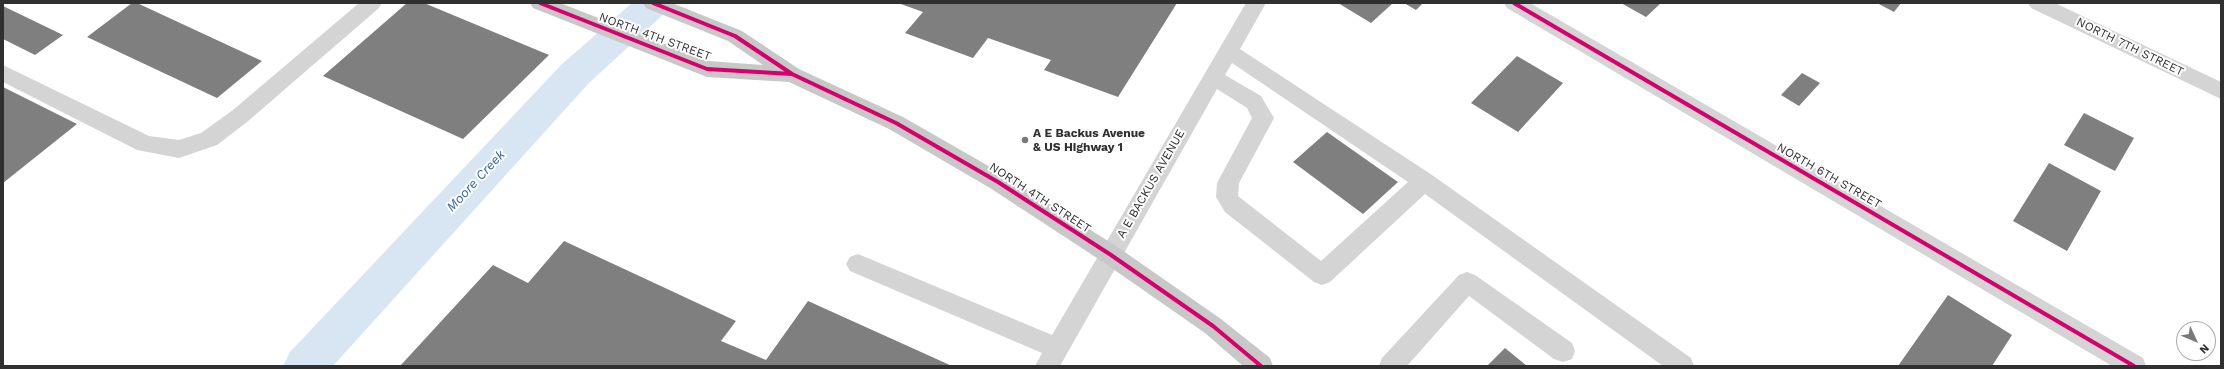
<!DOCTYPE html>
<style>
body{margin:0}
#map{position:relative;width:2224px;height:369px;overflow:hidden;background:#fff;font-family:"Work Sans",sans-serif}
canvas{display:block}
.frame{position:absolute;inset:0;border:4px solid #303030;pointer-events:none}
.north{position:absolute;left:2176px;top:321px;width:40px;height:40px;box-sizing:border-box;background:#fff;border:1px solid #acacac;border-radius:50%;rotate:134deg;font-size:11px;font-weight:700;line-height:16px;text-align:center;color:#303030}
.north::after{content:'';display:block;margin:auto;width:14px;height:18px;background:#787878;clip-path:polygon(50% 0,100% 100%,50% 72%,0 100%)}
</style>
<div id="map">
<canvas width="2224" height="369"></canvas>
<div class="frame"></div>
<div class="north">N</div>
</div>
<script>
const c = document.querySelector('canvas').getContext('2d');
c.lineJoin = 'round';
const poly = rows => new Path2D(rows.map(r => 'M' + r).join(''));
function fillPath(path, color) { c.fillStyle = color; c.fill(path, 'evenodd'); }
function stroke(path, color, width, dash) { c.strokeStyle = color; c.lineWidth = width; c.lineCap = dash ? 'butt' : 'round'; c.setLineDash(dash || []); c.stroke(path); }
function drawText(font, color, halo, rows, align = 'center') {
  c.font = font + ' "Work Sans",sans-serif'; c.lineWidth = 4; c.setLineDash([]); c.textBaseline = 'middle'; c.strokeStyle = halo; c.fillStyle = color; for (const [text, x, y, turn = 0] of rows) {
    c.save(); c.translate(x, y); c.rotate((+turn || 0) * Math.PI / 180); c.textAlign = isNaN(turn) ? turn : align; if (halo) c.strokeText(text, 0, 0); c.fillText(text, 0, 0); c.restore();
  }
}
fillPath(poly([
 [632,3,671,3,666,12,588,84,333,366,283,366,290,352,562,64,632,3]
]), '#d8e6f4');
fillPath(poly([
 [132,3,137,3,262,61,217,98,87,37],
 [407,3,424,3,549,55,463,139,323,76],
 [898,3,1177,3,1118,97,1044,70,1051,60,988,38,973,58,905,33,923,12],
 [1338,3,1393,3,1371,23],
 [1404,3,1423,3,1416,10],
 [1621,3,1661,3,1646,17],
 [1877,3,1901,3,1894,12],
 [3,6,63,35,35,55,3,39],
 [1517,56,1563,83,1518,132,1471,103],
 [1802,73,1820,83,1799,106,1781,95],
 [3,87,77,124,3,183],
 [2084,113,2134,138,2115,171,2064,145],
 [1327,132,1398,182,1363,214,1293,162],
 [2049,163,2101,191,2067,251,2013,221],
 [564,241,736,321,721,341,766,360,808,301,952,366,400,366,493,265,528,283],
 [1948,295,2012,335,1992,366,1898,366],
 [1505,348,1527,366,1487,366]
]), '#7f7f7f');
fillPath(poly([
 [359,3,382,3,379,8,247,122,217,145,179,158,137,150,3,82,3,65,149,136,179,140,201,133,233,110,359,3],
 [1246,3,1266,3,1240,49,1432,175,1691,358,1694,366,1663,366,1425,194,1330,282,1322,285,1314,282,1225,212,1216,197,1217,183,1252,118,1247,108,1217,89,1060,366,1035,366,1042,353,850,271,846,264,850,257,858,254,1052,335,1246,3],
 [1232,63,1408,182,1321,261,1238,196,1239,183,1274,118,1261,96,1225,75,1232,63],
 [1504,3,1530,3,2143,358,2146,366,2112,366,1507,8,1504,3],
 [2028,3,2055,3,2221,82,2221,99,2031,8,2028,3],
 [1467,272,1475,275,1572,343,1575,351,1572,359,1563,362,1554,359,1469,296,1407,366,1379,366,1382,358,1459,275,1467,272]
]), '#d4d4d4');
fillPath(poly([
 [530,3,560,3,709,61,763,65,728,41,646,8,643,3,672,3,742,31,799,69,903,117,1006,176,1119,248,1221,319,1270,358,1273,366,1243,366,1205,333,1103,262,990,188,889,129,789,82,707,77,533,8,530,3]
]), '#c8c8c8');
stroke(poly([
 [540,3,707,69,792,74],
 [653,3,735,36,792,74,896,123,998,182,1111,255,1213,326,1261,366],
 [1514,3,2134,366]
]), '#d6006c', 4);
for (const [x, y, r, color] of [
 [1025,140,4,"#787878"]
]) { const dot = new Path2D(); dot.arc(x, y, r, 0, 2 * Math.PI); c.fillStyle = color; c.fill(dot); stroke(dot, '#fff', 1.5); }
drawText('12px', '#303030', '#fff', [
 ["NORTH 4TH STREET",655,37,20],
 ["NORTH 7TH STREET",2130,47,26],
 ["NORTH 6TH STREET",1829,176,30],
 ["A E BACKUS AVENUE",1151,184,-60],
 ["NORTH 4TH STREET",1040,198,33]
]);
drawText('bold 12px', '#303030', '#fff', [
 ["A E Backus Avenue",1033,133],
 ["& US Highway 1",1033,147]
], 'left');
drawText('italic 13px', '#35659c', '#fff', [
 ["Moore Creek",476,181,-47]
]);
</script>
